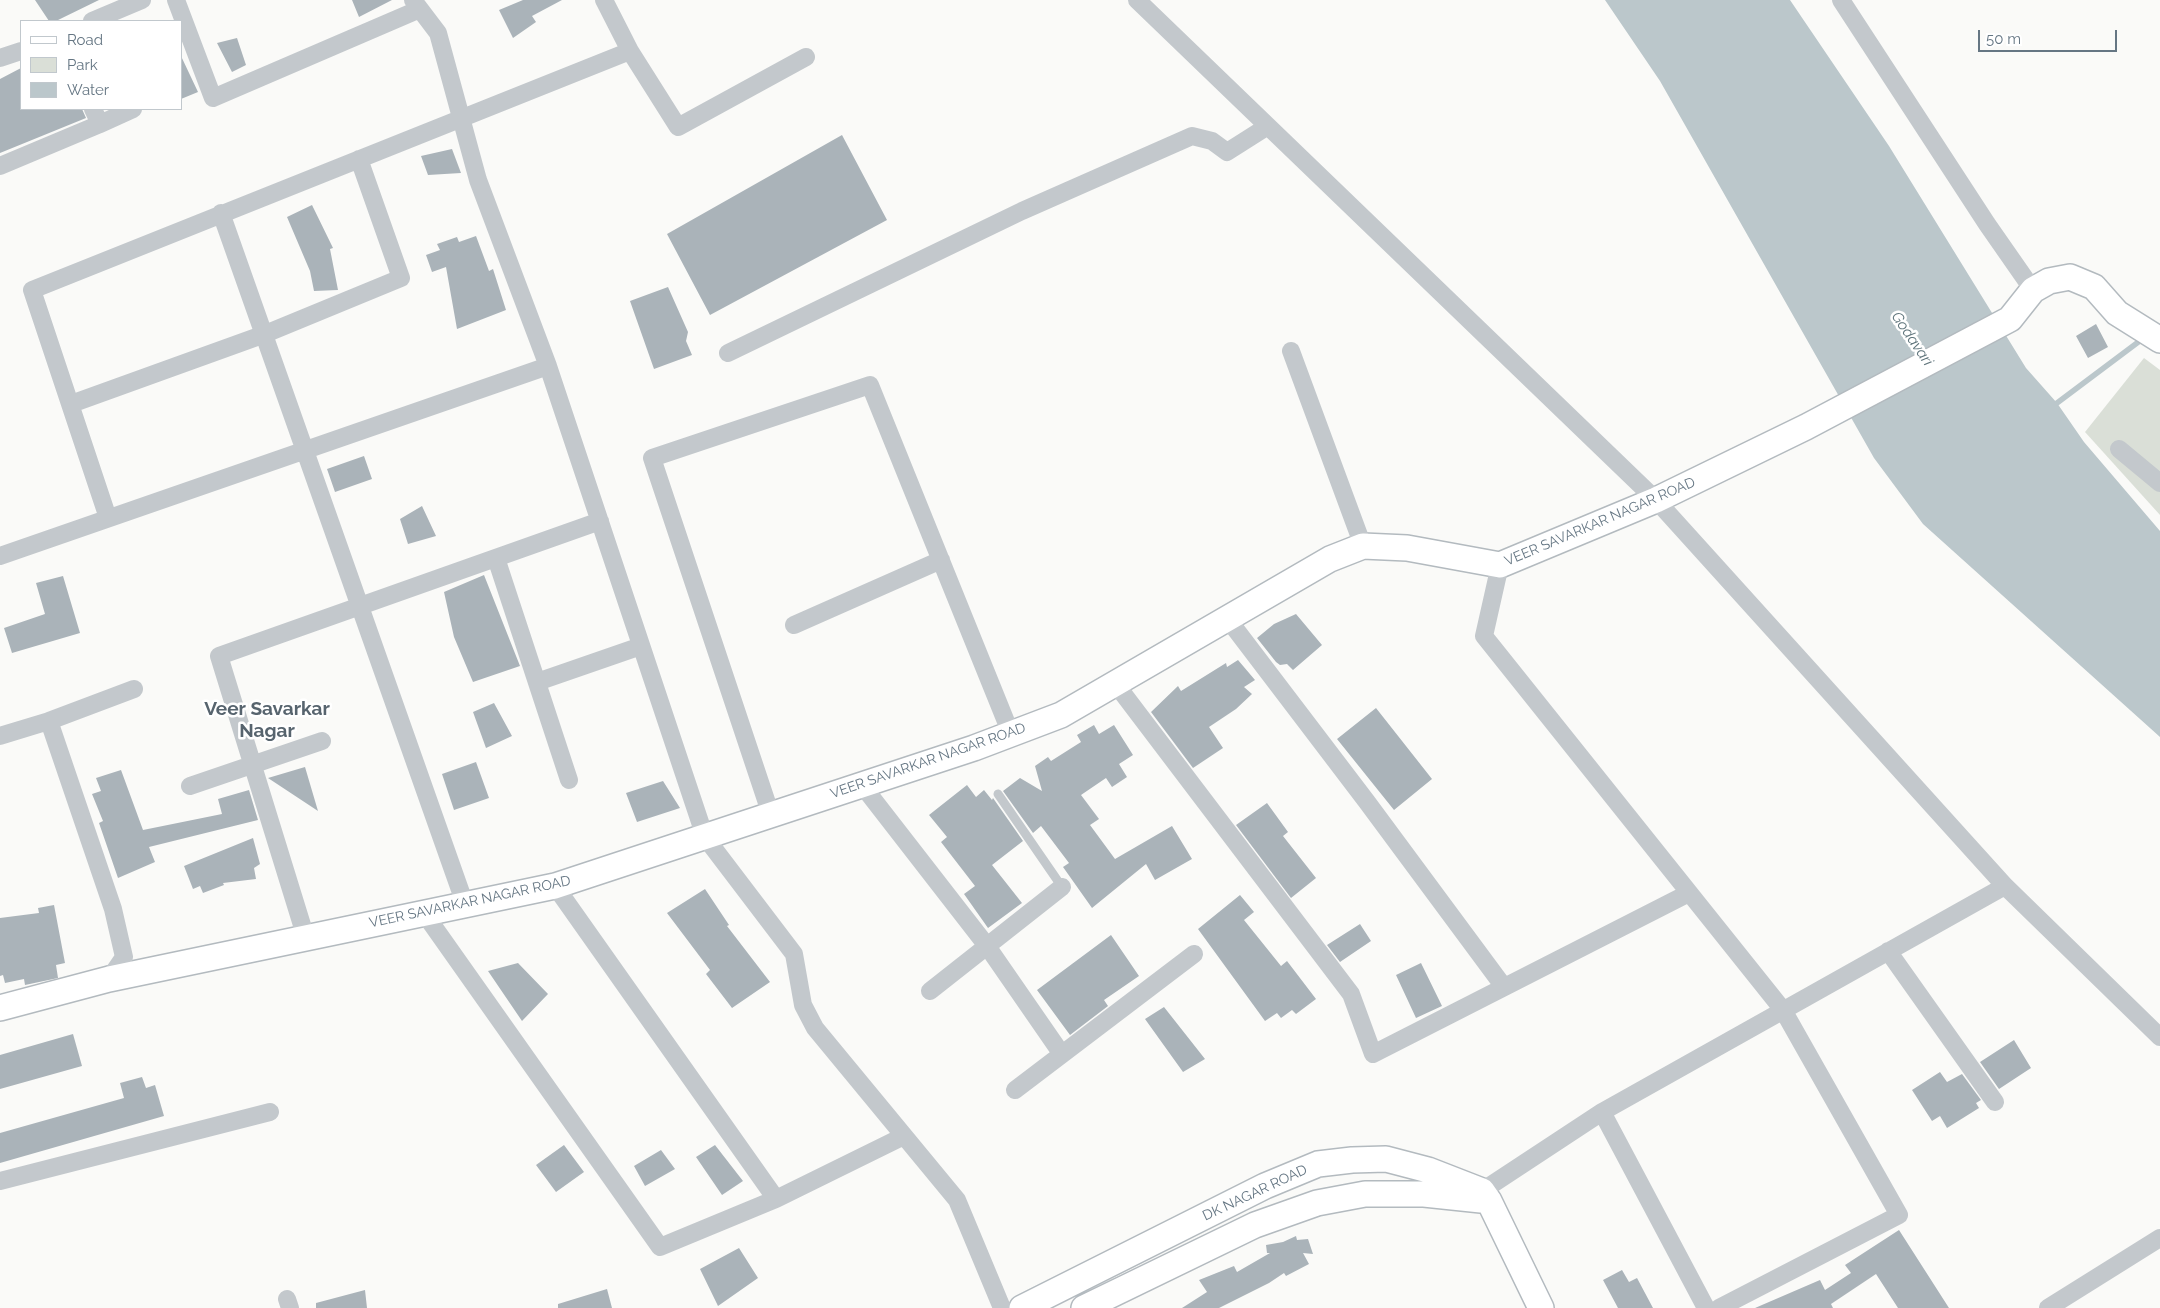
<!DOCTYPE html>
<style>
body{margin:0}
#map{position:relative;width:2160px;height:1308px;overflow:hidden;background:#fafaf8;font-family:Raleway,sans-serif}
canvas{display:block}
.legend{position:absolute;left:20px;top:20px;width:162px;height:90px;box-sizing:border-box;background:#fff;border:1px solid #c1c8cd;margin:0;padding:6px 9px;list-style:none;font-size:15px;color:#657683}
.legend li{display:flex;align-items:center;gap:10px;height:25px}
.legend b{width:25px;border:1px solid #c1c8cd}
.scale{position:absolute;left:1978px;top:30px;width:139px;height:22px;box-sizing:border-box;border:2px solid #657683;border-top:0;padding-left:6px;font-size:15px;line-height:18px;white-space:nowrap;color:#657683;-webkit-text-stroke:4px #fff;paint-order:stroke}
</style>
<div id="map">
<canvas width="2160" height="1308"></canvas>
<ul class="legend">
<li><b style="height:6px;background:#fff"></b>Road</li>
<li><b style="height:14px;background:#dadfd7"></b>Park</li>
<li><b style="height:14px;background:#bbc7cb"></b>Water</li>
</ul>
<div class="scale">50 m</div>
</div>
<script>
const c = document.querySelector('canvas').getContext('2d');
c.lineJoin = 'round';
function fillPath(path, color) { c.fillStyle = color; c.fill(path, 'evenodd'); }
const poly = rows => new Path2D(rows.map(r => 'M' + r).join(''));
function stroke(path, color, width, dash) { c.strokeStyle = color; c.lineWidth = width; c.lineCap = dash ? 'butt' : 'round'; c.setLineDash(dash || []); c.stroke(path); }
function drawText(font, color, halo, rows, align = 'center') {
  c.font = font + ' Raleway,sans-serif'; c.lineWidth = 5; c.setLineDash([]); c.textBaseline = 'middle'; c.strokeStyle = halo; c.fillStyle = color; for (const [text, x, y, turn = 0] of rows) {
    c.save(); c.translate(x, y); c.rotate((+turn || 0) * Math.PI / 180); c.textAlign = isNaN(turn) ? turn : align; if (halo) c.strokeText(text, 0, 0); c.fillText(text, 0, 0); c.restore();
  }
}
fillPath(poly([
 [2144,358,2160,370,2160,515,2085,432]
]), '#dadfd7');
fillPath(poly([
 [1605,0,1790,0,1889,146,2026,368,2057,403,2084,442,2160,531,2160,737,1923,524,1874,458,1660,81]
]), '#bbc7cb');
stroke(poly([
 [2057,403,2145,337]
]), '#bbc7cb', 5.5);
fillPath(poly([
 [35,0,99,0,56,21,49,21],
 [352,0,392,0,359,17],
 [523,0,562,0,532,16,536,22,513,38,499,10],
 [237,38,246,65,232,72,217,43],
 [181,56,198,92,181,99],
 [21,68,21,109,82,109,86,118,0,153,0,79],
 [842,135,887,220,710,315,667,234],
 [452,149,461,173,428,175,421,156],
 [312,205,333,248,330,249,338,290,314,291,310,271,287,217],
 [476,236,489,271,493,269,506,310,457,329,446,267,432,272,426,255,440,250,437,244,457,237,459,242],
 [668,287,688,332,686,341,692,355,654,369,630,301],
 [2096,324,2108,347,2088,358,2076,336],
 [364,456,372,479,335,492,327,469],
 [422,506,436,536,408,544,400,519],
 [484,575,520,666,473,682,454,637,444,592],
 [63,576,80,633,12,653,4,628,45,614,36,583],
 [1296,614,1322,645,1293,670,1287,664,1280,665,1276,662,1257,638,1274,624],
 [1238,660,1255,680,1244,687,1252,694,1236,709,1209,727,1223,748,1193,768,1151,712,1178,686,1181,691,1226,663,1227,667],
 [494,703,512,736,486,748,473,712],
 [1376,708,1432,779,1394,810,1337,739],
 [1094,725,1099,734,1114,725,1133,755,1119,764,1127,777,1112,787,1106,778,1081,795,1099,819,1090,825,1115,859,1172,826,1192,859,1155,880,1146,864,1092,908,1063,867,1069,863,1041,826,1033,833,1003,791,1020,778,1042,791,1035,766,1048,757,1051,761,1081,742,1077,735],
 [476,762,489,798,454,810,442,774],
 [305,767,318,811,268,778],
 [121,770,143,830,222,814,218,799,249,790,258,820,149,847,155,862,118,878,99,823,103,821,92,794,101,791,96,778],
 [663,781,680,808,637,822,626,793],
 [967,785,976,797,984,790,992,800,993,798,1023,841,992,865,1022,903,988,928,964,894,975,886,941,842,947,837,929,815],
 [1267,803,1288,832,1283,836,1316,878,1291,898,1236,825],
 [253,838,260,864,254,868,256,879,223,883,224,885,203,893,200,886,193,889,184,866],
 [705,889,729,925,727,926,770,982,732,1008,706,974,710,970,667,913],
 [1240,895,1254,912,1244,920,1281,966,1287,961,1316,999,1296,1014,1292,1010,1281,1018,1277,1013,1265,1021,1198,929],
 [54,905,65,963,56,965,58,978,25,985,24,979,5,983,3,975,0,976,0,918,39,913,38,908],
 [1360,924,1371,941,1340,962,1327,945],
 [1111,935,1139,976,1104,1000,1108,1006,1070,1035,1037,990],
 [518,963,548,994,522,1021,488,971],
 [1421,963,1442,1006,1416,1018,1396,975],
 [1164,1007,1205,1059,1183,1072,1145,1019],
 [73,1034,82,1066,0,1089,0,1055],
 [2014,1040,2031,1068,1999,1089,1980,1062],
 [1940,1072,1947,1082,1962,1074,1981,1100,1976,1103,1979,1108,1947,1128,1940,1116,1932,1121,1912,1090],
 [142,1077,146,1088,155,1085,164,1116,0,1163,0,1133,124,1098,120,1083],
 [564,1145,584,1172,556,1192,536,1165],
 [715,1145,743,1181,722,1195,696,1157],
 [661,1150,675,1169,645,1186,634,1166],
 [1899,1230,1949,1308,1898,1308,1876,1274,1831,1304,1833,1308,1755,1308,1820,1280,1825,1290,1851,1273,1845,1265],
 [1296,1236,1297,1240,1308,1239,1313,1254,1303,1253,1309,1264,1286,1276,1284,1273,1269,1283,1219,1308,1182,1308,1207,1292,1199,1280,1234,1266,1237,1272,1270,1253,1267,1253,1266,1245,1283,1242],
 [739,1248,758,1278,718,1306,700,1269],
 [1622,1270,1629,1282,1637,1278,1653,1308,1618,1308,1603,1280],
 [607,1289,612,1308,558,1308,558,1304],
 [365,1290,367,1308,316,1308,316,1303]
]), '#aab3b9');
const secondary = poly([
 [0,1008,109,979,555,886,974,748,1061,715,1330,559,1363,546,1407,548,1500,565,1656,500,1806,427,2010,319,2033,290,2049,281,2070,277,2094,287,2117,313,2160,340],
 [1022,1308,1265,1186,1318,1164,1352,1160,1386,1159,1428,1170,1482,1191,1489,1201,1541,1308],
 [1084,1308,1255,1225,1317,1203,1365,1194,1424,1194,1481,1200]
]);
stroke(secondary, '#b3babf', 28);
stroke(poly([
 [998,794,1062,887]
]), '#c3c8cc', 9);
stroke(poly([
 [176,0,213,98,420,9],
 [413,0,438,33,478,180,548,366,705,837,794,954,803,1005,815,1028,957,1200,1002,1308],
 [1137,0,1656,500,2005,886,1602,1112,1482,1191],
 [1841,0,1987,224,2033,290],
 [92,21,142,0],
 [630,51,678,127,806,57],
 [0,58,21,51],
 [100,124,133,109],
 [0,166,100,124,93,109],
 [221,213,465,904],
 [1291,351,1363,546],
 [728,353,1022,211,1192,136,1212,141,1227,152,1268,126],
 [71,404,265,334,401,278,359,159],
 [2119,449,2160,483],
 [108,518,32,290,630,51,604,0],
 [0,556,548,366],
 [496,558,569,780],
 [1500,565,1484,636,1783,1010,1899,1215,1719,1308],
 [1227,618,1367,802,1504,987],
 [794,625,941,560],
 [537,682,641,646],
 [1115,683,1351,994,1373,1054,1689,893],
 [49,721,134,689],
 [0,736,49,721,113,909,124,957,109,979],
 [862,785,987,946,1061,1053],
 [190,786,322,741],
 [771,815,652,458,870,385,1011,734],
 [2005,886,2160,1037],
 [424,913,660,1247,776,1199,555,886],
 [306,938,219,656,600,521],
 [1888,951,1995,1102],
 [930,991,1062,887],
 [1015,1090,1194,954],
 [1602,1112,1706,1308],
 [0,1181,270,1112],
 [776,1199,904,1136],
 [287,1299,290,1308],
 [2048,1308,2160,1238]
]), '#c3c8cc', 18);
stroke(secondary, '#fff', 25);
drawText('14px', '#657683', '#fff', [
 ["VEER SAVARKAR NAGAR ROAD",1600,522,-23],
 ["VEER SAVARKAR NAGAR ROAD",928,761,-19],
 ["VEER SAVARKAR NAGAR ROAD",470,902,-12],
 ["DK NAGAR ROAD",1255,1193,-25]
]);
drawText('italic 15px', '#60757c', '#fff', [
 ["Godavari",1912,339,56]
]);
drawText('bold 19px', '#57646e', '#fff', [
 ["Veer Savarkar",267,709],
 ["Nagar",267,731]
]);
</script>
